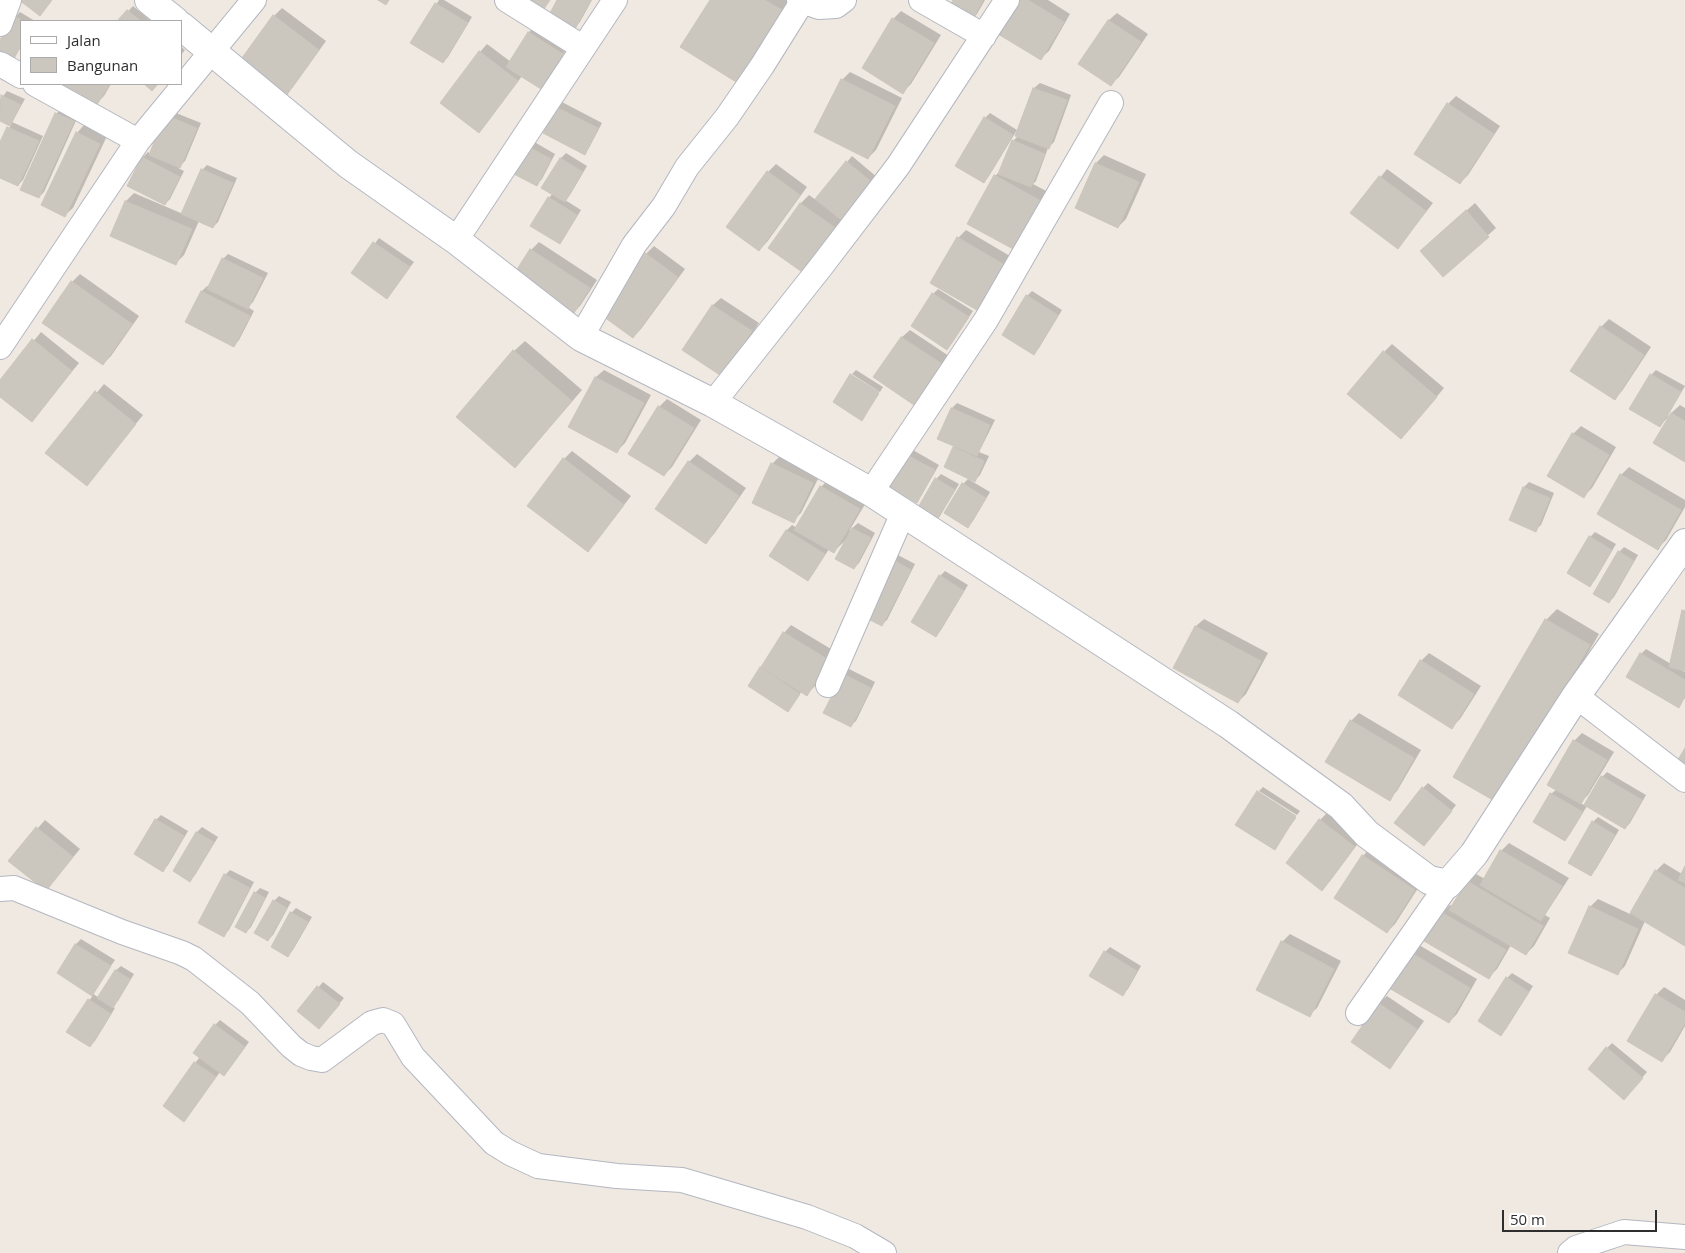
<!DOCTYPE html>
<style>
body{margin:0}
#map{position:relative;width:1685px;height:1253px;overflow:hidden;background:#efe9e1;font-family:"Open Sans",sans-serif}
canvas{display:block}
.legend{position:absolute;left:20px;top:20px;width:162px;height:65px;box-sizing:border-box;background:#fff;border:1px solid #ababab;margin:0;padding:6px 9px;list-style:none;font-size:15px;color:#2e2e2e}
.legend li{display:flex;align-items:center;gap:10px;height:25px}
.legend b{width:25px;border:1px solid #ababab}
.scale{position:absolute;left:1502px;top:1210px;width:155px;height:22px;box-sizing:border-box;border:2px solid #2e2e2e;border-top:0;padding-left:6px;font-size:15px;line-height:18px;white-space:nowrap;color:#2e2e2e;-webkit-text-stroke:4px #fff;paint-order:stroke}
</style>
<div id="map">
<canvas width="1685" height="1253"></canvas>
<ul class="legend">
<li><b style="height:6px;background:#fff"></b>Jalan</li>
<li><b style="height:14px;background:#cbc7bf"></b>Bangunan</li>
</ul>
<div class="scale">50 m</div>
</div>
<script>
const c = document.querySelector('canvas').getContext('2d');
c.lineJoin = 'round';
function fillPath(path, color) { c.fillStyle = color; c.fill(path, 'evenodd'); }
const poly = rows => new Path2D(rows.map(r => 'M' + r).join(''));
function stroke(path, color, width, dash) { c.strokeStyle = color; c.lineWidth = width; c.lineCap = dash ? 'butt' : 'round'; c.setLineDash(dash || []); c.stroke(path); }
fillPath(poly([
 [439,0,444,0,472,17,448,57,443,62,412,43],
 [558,0,592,0,580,22,575,27],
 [711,0,792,0,751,73],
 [955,0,985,0,977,14,972,19],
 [1020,0,1048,0,1070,14,1049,51,1041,58],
 [133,6,151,21,119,21],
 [282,8,326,41,293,87,286,94,274,16],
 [901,11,941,35,911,84,903,92,863,68,893,19],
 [20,12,35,21,21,21,21,47,10,63,0,43,15,17],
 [1117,13,1148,34,1119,77,1111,84,1080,63,1109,20],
 [534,27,567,48,546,83,541,88,522,76,486,124,478,132,480,52,487,44,511,62,529,32],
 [181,47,185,50,181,55],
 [850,72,902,98,876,150,868,158,842,80],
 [1040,83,1071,95,1054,142,1048,148,1036,181,1033,184,1048,192,1023,240,995,176,1002,169,1013,141,1018,136,1017,135,1034,88],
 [62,84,111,84,104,96,96,104],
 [7,91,25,99,12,122,43,136,23,180,18,185,0,177,0,145,11,125,0,119,0,100],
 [1456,96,1500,126,1468,175,1460,183,1448,104],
 [562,102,602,123,589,148,584,153,557,108],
 [61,109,78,116,44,192,39,197,56,114],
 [171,111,201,123,185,161,178,168,184,171,170,199,165,204,129,185,143,157,148,152,151,154],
 [990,113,1017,130,989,176,984,181,985,118],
 [84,125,107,136,73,208,65,215,77,133],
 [531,140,555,154,542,179,537,184,512,171],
 [566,153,587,166,570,195,565,200,581,210,564,238,559,243,549,198,553,193,561,158],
 [1104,155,1146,174,1126,219,1118,227,1076,208,1096,163],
 [852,156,878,178,813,265,770,248,801,203,809,195,816,200],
 [776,164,807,187,767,242,759,250,768,172],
 [207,165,237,178,218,222,213,227,199,221,184,255,176,263,112,235,126,201,134,193,183,214,202,170],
 [1387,169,1433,203,1398,248,1352,213],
 [1475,203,1496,228,1443,275,1430,243],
 [966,230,1015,259,989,304,958,238],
 [379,238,414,262,387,297,353,273],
 [539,242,597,280,580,306,572,314,531,250],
 [654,246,685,269,641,329,633,337,646,254],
 [228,254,268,273,253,302,248,307,254,311,239,340,234,346,187,321,202,291,207,286,209,287,223,259],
 [80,274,139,316,111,356,103,364,72,282],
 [938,289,973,311,952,343,933,294],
 [1032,291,1062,310,1039,348,1034,353,1027,296],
 [721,298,759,323,730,368,684,350,713,305],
 [1609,319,1651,347,1622,391,1614,399,1572,371,1601,327],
 [910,330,949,356,922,396,914,403,875,377,902,337],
 [41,332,79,363,32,420,0,395,0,382],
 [525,341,582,390,525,456,514,351],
 [1392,344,1444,388,1409,430,1384,352],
 [604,370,651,395,625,443,617,451,570,426,596,377],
 [856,370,883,387,880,392,852,374],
 [1656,370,1685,386,1667,417,1680,405,1685,408,1685,461,1669,416,1660,426,1651,375],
 [850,376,879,394,866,414,861,419],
 [104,384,143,415,87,484,47,453],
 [667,399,701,420,672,467,664,475,659,407],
 [957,403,995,420,979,452,989,456,980,475,975,480,954,448,956,446,952,408],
 [1581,426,1616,447,1592,488,1584,496,1573,434],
 [913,450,939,465,921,496,916,501,908,455],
 [572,451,631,496,595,543,587,551,564,459],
 [697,454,746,488,714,534,706,542,689,462],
 [780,456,820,475,801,513,793,521,772,464],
 [1629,467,1685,500,1685,507,1666,540,1658,548,1621,475],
 [941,474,959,484,940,516,935,521,936,479],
 [829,479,867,501,849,531,858,523,875,533,859,563,854,568,847,539,834,551,829,549,813,574,808,579,771,555,787,530,792,525,797,528,821,487],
 [968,479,990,492,973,521,968,526,963,484],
 [1529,482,1554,493,1541,525,1535,530,1510,520,1524,487],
 [1595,532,1616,544,1595,580,1590,585,1590,537],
 [1624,547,1638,555,1614,597,1609,602,1619,552],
 [896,554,915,564,887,620,881,625],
 [945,571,968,585,941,630,936,636,940,576],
 [1557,609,1599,634,1508,791,1546,620],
 [1685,609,1685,669,1679,669,1685,672,1685,698,1678,706,1641,654,1646,649,1671,664],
 [1204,619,1268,653,1246,694,1238,702,1174,668,1196,626],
 [791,625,836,652,815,686,807,694,802,691,788,710,761,668,784,633],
 [1429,653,1481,686,1460,719,1452,727,1421,661],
 [849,669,875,682,856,721,850,726,844,674],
 [1359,713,1421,750,1397,791,1389,799,1351,721],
 [1582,733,1614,752,1588,795,1580,803,1586,806,1602,777,1607,772,1646,795,1630,823,1625,828,1587,806,1570,834,1565,839,1551,794,1557,789,1574,741],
 [1428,783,1456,805,1429,840,1423,788],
 [1263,787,1300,811,1297,815,1259,791],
 [1257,793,1296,818,1274,848],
 [1328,812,1362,838,1330,881,1322,889,1320,820],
 [161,815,188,831,168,865,162,871,156,820],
 [1598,817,1619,830,1596,869,1591,874,1593,822],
 [45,820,80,849,46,890,10,860],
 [202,827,218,837,195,875,190,880,174,871,197,832],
 [1509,843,1569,878,1545,915,1550,918,1534,946,1526,954,1511,945,1497,969,1489,977,1442,913,1450,905,1453,907,1468,882,1476,874,1485,879,1501,851],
 [1370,848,1422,882,1395,924,1387,932,1363,856],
 [1664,863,1682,874,1685,868,1685,945,1645,921,1625,966,1617,974,1590,907,1598,899,1630,914,1656,871],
 [230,870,254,882,229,930,224,935,225,875],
 [260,888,269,892,251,927,246,932,255,893],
 [279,896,291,902,273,935,268,940,274,901],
 [296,908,312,917,293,950,288,955,291,913],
 [1290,934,1341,961,1317,1008,1309,1015,1282,942],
 [81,939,115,960,92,993,99,998,115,971,121,966,134,974,118,1001,112,1006,115,1008,95,1041,90,1046,68,1032,93,995,58,973,76,944],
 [1419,945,1477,979,1457,1014,1449,1022,1411,953],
 [1110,947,1141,966,1128,989,1123,994,1105,952],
 [1512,973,1533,986,1506,1029,1501,1034,1507,978],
 [323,982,344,998,324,1022,298,1011],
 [1664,987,1685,1000,1685,1026,1670,1052,1662,1060,1656,995],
 [1387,996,1424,1021,1397,1059,1389,1067,1353,1041,1379,1003],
 [220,1020,249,1042,229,1069,220,1072,184,1120,195,1063,200,1057,215,1025],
 [1612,1043,1647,1072,1629,1093,1607,1048]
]), '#0003');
const building = poly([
 [19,0,52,0,40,16,19,0],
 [378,0,389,0,386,5,378,0],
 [528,0,550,0,544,9,528,0],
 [557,0,591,0,575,29,549,15,557,0],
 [710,0,765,0,787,13,741,85,680,47,710,0],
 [953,0,983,0,972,21,949,8,953,0],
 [1018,0,1028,0,1064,22,1041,60,998,34,1018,0],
 [435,3,468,23,443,63,410,43,435,3],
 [127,10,141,21,117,21,127,10],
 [273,15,319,50,286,96,239,62,273,15],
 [14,16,22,21,21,46,11,64,0,58,0,40,14,16],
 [892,18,934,43,903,94,862,68,892,18],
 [1108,20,1141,42,1111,86,1078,64,1108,20],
 [528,32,563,54,541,89,506,67,528,32],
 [479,51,518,81,479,133,440,103,479,51],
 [841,79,895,106,868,159,814,132,841,79],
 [60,84,110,84,96,106,60,84],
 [144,84,158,84,152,91,144,84],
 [1033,88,1067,100,1049,149,1015,136,1033,88],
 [1,95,21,105,10,126,0,121,1,95],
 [1447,103,1494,134,1460,184,1414,154,1447,103],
 [556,107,598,128,585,155,543,133,556,107],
 [55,113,74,121,39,198,20,190,55,113],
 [165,115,197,128,180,168,149,155,165,115],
 [984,117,1013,135,984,183,955,166,984,117],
 [7,127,39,141,18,186,0,178,0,142,7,127],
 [76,132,100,144,65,217,41,205,76,132],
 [1012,140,1045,154,1031,187,998,174,1012,140],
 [525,145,551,159,537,186,510,172,525,145],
 [142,157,180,177,165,205,127,186,142,157],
 [560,158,583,172,565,202,541,188,560,158],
 [846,161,874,184,844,222,815,199,846,161],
 [1095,163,1139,182,1118,228,1075,208,1095,163],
 [201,169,233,183,213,228,181,214,201,169],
 [767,171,800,195,759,251,726,227,767,171],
 [994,175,1041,201,1015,250,967,224,994,175],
 [1379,176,1426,211,1398,249,1350,213,1379,176],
 [548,197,577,215,560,244,530,226,548,197],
 [125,201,192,229,176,265,110,236,125,201],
 [800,203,837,229,805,274,768,248,800,203],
 [1466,210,1489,237,1443,277,1420,251,1466,210],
 [957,237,1008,267,982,313,930,283,957,237],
 [373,242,410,267,387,299,351,273,373,242],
 [530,249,590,288,572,316,512,277,530,249],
 [645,253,678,277,633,338,600,314,645,253],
 [222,258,263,278,248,309,207,289,222,258],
 [71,281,132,324,103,365,42,323,71,281],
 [201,291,250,316,234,347,185,322,201,291],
 [932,293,969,317,947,350,911,326,932,293],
 [1026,295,1058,315,1034,355,1002,335,1026,295],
 [712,305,752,331,723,377,682,350,712,305],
 [1600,326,1644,355,1615,400,1570,371,1600,326],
 [901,337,942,364,914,405,873,377,901,337],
 [32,339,72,371,32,422,0,397,0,380,32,339],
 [513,350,572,401,515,468,456,417,513,350],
 [1383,351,1437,397,1401,439,1347,394,1383,351],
 [850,374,879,392,862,421,833,402,850,374],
 [1650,374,1681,392,1660,427,1629,409,1650,374],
 [595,377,644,403,617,453,568,427,595,377],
 [95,391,136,424,87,486,45,453,95,391],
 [658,406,694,428,664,476,628,454,658,406],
 [951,408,990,425,977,456,937,439,951,408],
 [1671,413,1685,421,1685,462,1653,443,1671,413],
 [1572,433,1609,455,1584,498,1547,476,1572,433],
 [953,447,984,461,975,482,944,467,953,447],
 [907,455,935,470,917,503,889,487,907,455],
 [563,458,624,505,588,552,527,506,563,458],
 [688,461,739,496,706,544,655,509,688,461],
 [771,463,813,483,794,523,752,503,771,463],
 [1620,474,1681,510,1658,550,1597,514,1620,474],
 [935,478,955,490,935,523,916,511,935,478],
 [962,483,986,498,968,528,944,513,962,483],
 [820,486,860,509,834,553,794,530,820,486],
 [1523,487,1550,498,1536,532,1509,520,1523,487],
 [852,528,871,538,854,569,835,559,852,528],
 [786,530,825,554,808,581,769,556,786,530],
 [1589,536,1612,550,1590,587,1567,573,1589,536],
 [1618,551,1634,561,1609,603,1593,594,1618,551],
 [890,558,911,570,882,626,860,615,890,558],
 [939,575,964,591,936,637,911,622,939,575],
 [1682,610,1685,611,1685,671,1669,667,1682,610],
 [1545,619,1590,645,1498,803,1453,777,1545,619],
 [1195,626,1261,661,1238,703,1173,668,1195,626],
 [783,632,829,660,807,696,761,667,783,632],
 [1640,653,1685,680,1685,696,1679,708,1626,677,1640,653],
 [1420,660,1474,694,1452,729,1398,695,1420,660],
 [760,667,800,694,788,712,748,686,760,667],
 [843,674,871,688,851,727,823,713,843,674],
 [1350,720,1414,758,1390,801,1325,762,1350,720],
 [1573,740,1607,760,1581,804,1547,785,1573,740],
 [1685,748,1685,768,1676,763,1685,748],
 [1601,776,1642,800,1625,829,1584,805,1601,776],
 [1422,787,1452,811,1424,846,1394,823,1422,787],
 [1257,791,1296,816,1275,850,1235,825,1257,791],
 [1550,793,1583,812,1565,841,1533,822,1550,793],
 [155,819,184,836,163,872,134,854,155,819],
 [1319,819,1355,847,1322,891,1286,863,1319,819],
 [1592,821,1615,835,1591,876,1568,863,1592,821],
 [36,827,73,857,46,891,8,861,36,827],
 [196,832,214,842,190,882,173,871,196,832],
 [1500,850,1562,886,1541,921,1480,885,1500,850],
 [1362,855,1415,890,1387,933,1334,898,1362,855],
 [1685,866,1685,883,1678,880,1685,866],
 [1655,870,1685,888,1685,946,1630,913,1655,870],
 [224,874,250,888,224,937,198,923,224,874],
 [1467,881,1543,926,1526,955,1449,910,1467,881],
 [254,892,265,898,246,933,235,927,254,892],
 [273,900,287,908,268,941,254,933,273,900],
 [1589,906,1638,929,1618,975,1568,953,1589,906],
 [290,912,308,922,288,957,271,947,290,912],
 [1441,912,1506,950,1489,979,1424,941,1441,912],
 [1281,941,1334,969,1310,1017,1256,990,1281,941],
 [75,944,111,966,92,996,57,973,75,944],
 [1104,951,1137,971,1123,996,1089,976,1104,951],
 [1410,952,1470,988,1449,1023,1389,988,1410,952],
 [115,970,130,979,113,1008,97,998,115,970],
 [1506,977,1529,992,1501,1036,1478,1021,1506,977],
 [317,986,340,1004,319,1029,297,1011,317,986],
 [1655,994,1685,1012,1685,1023,1662,1062,1627,1041,1655,994],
 [88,999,111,1014,90,1047,66,1032,88,999],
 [1378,1003,1417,1029,1390,1069,1351,1042,1378,1003],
 [214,1024,245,1047,224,1076,193,1053,214,1024],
 [1606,1047,1643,1078,1624,1100,1588,1069,1606,1047],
 [194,1062,216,1077,184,1122,163,1106,194,1062]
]);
fillPath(building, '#cbc7bf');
stroke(building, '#cbc5ba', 1);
const street = poly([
 [507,0,582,47],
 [799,0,819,7,836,6,844,0],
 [921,0,984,36],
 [0,24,9,0],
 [0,64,21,76],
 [35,84,138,141],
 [456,240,615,0],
 [581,337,634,245,664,206,687,167,727,117,762,66,802,2],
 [0,347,138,141,254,0],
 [713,403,820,268,898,166,1007,0],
 [871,492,986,320,1111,103],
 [828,685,903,513],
 [1576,696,1685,780],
 [0,889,14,888,122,932,182,953,194,959,250,1003,291,1046,301,1054,311,1058,322,1060,372,1023,383,1020,393,1024,413,1057,494,1143,510,1153,538,1166,617,1176,682,1180,807,1217,855,1236,884,1253],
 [1358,1013,1448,884],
 [1570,1253,1576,1248,1624,1232,1685,1237]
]);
const secondary = poly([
 [149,0,175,21],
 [181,26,348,164,456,240,581,337,713,403,871,492,1228,724,1341,806,1367,834,1429,880,1448,884,1474,854,1576,696,1685,543]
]);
stroke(street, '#b4b7c1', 26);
stroke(secondary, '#b4b7c1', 30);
stroke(street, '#fff', 24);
stroke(secondary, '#fff', 28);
</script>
